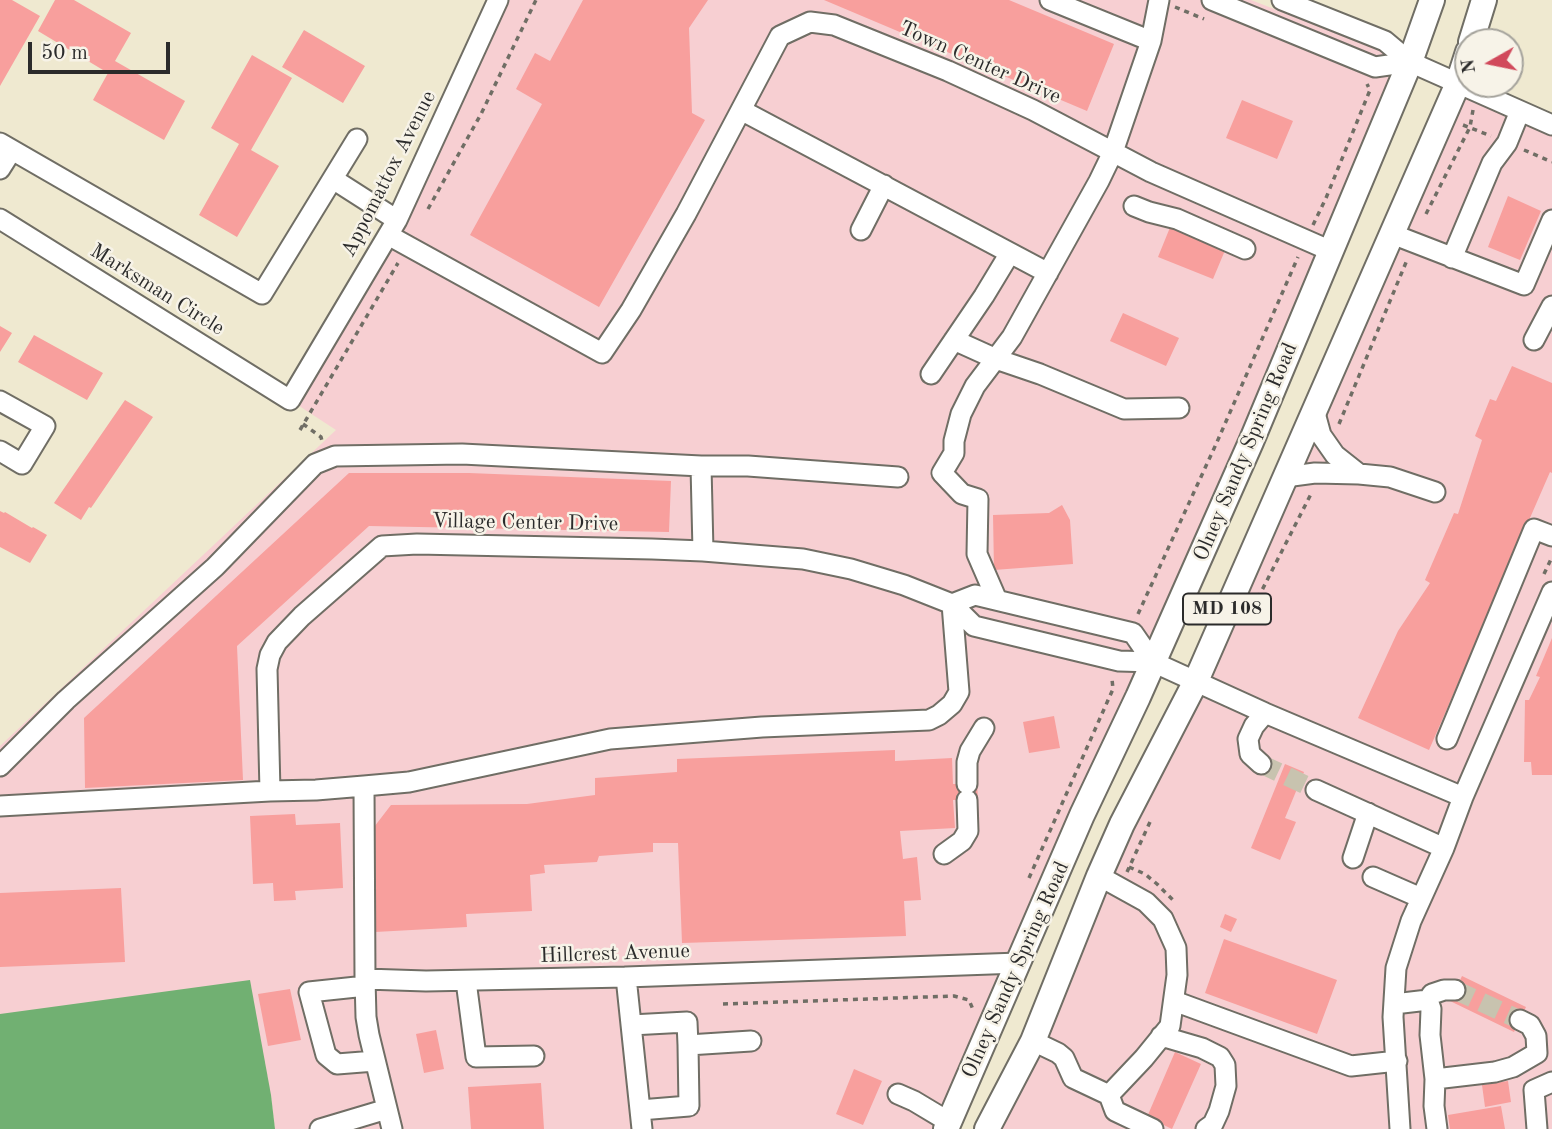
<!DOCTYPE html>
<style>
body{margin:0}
#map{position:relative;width:1552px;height:1129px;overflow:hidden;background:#efe9d0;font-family:"Old Standard TT",serif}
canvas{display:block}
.north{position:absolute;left:1454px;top:28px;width:70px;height:70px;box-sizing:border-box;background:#f7f3e8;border:2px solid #a5a39c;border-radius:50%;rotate:261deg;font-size:19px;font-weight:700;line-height:28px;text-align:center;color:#2b2b2b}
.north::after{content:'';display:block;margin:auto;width:24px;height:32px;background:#d1495b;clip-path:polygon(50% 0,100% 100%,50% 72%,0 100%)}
.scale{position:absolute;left:28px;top:42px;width:142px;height:32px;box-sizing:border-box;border:4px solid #2b2b2b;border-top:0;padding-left:9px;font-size:21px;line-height:24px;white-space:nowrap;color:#2b2b2b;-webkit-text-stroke:5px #f7f3e8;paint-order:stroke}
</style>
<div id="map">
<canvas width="1552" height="1129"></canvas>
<div class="north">N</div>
<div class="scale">50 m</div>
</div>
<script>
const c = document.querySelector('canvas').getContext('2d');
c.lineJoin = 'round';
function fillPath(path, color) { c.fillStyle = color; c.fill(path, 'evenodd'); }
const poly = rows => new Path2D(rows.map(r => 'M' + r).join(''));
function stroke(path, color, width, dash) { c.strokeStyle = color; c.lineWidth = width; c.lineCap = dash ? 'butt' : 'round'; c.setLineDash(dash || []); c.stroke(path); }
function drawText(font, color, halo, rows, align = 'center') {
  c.font = font + ' "Old Standard TT",serif'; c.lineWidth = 5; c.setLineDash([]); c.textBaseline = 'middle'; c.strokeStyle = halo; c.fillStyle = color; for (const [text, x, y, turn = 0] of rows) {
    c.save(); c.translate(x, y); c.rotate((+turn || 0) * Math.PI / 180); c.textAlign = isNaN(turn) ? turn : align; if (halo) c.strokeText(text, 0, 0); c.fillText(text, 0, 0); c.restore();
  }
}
fillPath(poly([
 [498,0,1251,0,1410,62,946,1129,275,1129,271,1095,0,1014,0,746,336,430,290,400,397,220],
 [1458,83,1552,125,1552,1129,991,1129]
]), '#f7cfd2');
fillPath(poly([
 [250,980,271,1095,275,1129,0,1129,0,1014]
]), '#71b072');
fillPath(poly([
 [0,0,12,0,40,16,0,86],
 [55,0,74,0,131,33,115,61,185,101,164,140,93,100,108,73,38,31],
 [583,0,708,0,689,28,692,113,705,120,599,307,470,235,542,104,516,89,535,53,550,61],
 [824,0,1009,0,1114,44,1087,111],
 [304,30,365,66,343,103,282,67],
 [252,55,292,78,251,150,279,166,237,237,199,215,239,144,211,128],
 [1242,100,1293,121,1277,159,1226,138],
 [1508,196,1541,211,1520,260,1488,247],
 [1171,225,1226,248,1213,279,1158,257],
 [1123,313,1179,338,1166,366,1110,341],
 [0,326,12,333,0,352],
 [34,335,103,373,87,400,18,362],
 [1512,366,1552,383,1552,473,1550,472,1429,750,1358,718,1398,631,1430,583,1425,580,1454,513,1458,514,1482,440,1475,436,1490,399,1496,401],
 [125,400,153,417,91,508,89,507,81,520,54,503],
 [349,473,469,473,671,481,669,532,369,526,237,646,243,780,85,788,84,718],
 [1062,505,1070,520,1073,564,994,570,993,515,1049,513],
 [0,511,4,513,5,512,32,528,33,527,47,535,30,563,0,547],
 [1552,638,1552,775,1532,775,1531,762,1524,762,1525,700,1529,700,1540,677,1536,676],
 [1054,716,1060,748,1029,753,1023,722],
 [895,750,895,761,952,758,953,784,977,784,978,799,953,800,955,828,900,831,903,859,917,857,921,900,904,901,906,936,682,943,678,843,653,843,653,852,599,856,597,862,544,865,545,873,530,875,532,911,466,914,467,927,375,932,371,831,391,805,527,804,595,795,595,778,677,772,677,759],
 [1285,764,1304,772,1285,818,1296,822,1280,860,1251,848],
 [295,814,296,825,340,823,343,888,295,891,296,900,274,901,273,883,253,884,250,816],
 [121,888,125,962,0,967,0,893],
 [1225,914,1237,919,1231,932,1220,927],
 [1224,939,1337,980,1317,1034,1205,993],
 [1462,976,1526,1007,1514,1032,1450,1001],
 [290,989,301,1040,268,1046,258,994],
 [436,1030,444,1069,424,1073,416,1034],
 [1175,1052,1201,1064,1172,1129,1147,1117],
 [854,1069,882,1081,863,1125,836,1114],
 [1508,1081,1511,1102,1485,1107,1482,1085],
 [541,1083,544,1129,471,1129,468,1087],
 [1501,1106,1505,1129,1450,1129,1448,1115]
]), '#f89f9d');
stroke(poly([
 [1261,764,1316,790],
 [1455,990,1520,1020]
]), '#c8c3af', 19, [19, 10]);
const minor = poly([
 [1050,0,1151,41],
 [1212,0,1375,67,1410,62],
 [1282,0,1385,41,1410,62,1552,125],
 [741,110,1048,273],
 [0,143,262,294,357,139],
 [0,169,12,150],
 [333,179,397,220],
 [1134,206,1149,212,1177,219,1245,249],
 [0,219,290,400,397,220,498,0],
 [861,230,884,185],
 [1392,234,1524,285,1552,220],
 [388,235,602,353,631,310,686,214,780,36,810,22,834,25,948,71,1033,110,1113,152,1151,41,1159,0],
 [1452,258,1492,163,1507,143,1520,111],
 [954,340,996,359,1040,374,1124,409,1179,408],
 [1534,340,1552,306],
 [931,374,984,296,1010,253],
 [0,401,45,426,22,464,0,451],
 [1315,413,1321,435,1335,455,1359,474],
 [1285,477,1315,473,1359,474,1390,477,1435,492],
 [703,551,701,466,748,466,898,477],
 [997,600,977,554,978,499,962,494,942,473,954,453,954,441,961,414,975,386,1012,337,1099,181,1113,152,1151,172,1331,251],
 [952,604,975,595,1133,633,1153,662],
 [1447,739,1534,529,1552,536],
 [1261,764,1250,754,1248,739,1254,726,1265,713],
 [0,766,66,700,215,567,315,464,335,456,462,454,701,466],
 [967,784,967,762,970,751,984,728],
 [364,786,365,979],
 [1316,790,1444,848],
 [270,791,267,669,270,655,277,642,302,616,382,546,417,544,652,549,703,551,803,559,851,569,904,585,952,604,974,626,1119,661,1153,662,1265,713,1463,797],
 [0,806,270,791,316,790,364,786,409,782,610,739,762,727,929,720,939,715,952,704,959,692,952,604],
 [944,854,962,841,968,831,967,800],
 [1353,858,1368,813],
 [1373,877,1421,898],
 [626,977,642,1129],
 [466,981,476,1057,534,1056],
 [366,986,309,992,326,1055,337,1064,375,1061],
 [1428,1000,1431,1009,1430,1035,1435,1079,1434,1106,1437,1129],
 [1174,1001,1351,1066,1397,1061],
 [1394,1004,1428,1000,1432,994,1444,990,1455,990],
 [631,1025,687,1022,688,1045,751,1041],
 [1161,1036,1202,1048,1220,1057,1225,1065,1226,1086,1219,1111,1213,1124,1206,1129],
 [1033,1041,1058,1053,1064,1058,1073,1078,1109,1095,1144,1058,1170,1026,1177,975,1176,948,1163,919,1146,902,1099,876],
 [1435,1079,1495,1072,1513,1067,1537,1053,1536,1036,1530,1025,1520,1020],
 [898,1094,914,1101,949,1122],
 [1109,1095,1115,1111,1153,1129],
 [640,1110,689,1106,688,1045],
 [320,1129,387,1109],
 [392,1129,369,1035,366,1017,365,979,426,981,626,977,1019,963],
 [1400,1129,1393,1017,1396,968,1411,921,1444,848,1463,797,1552,592],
 [1537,1129,1534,1090,1552,1082]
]);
const major = poly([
 [1471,42,1484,0],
 [946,1129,1082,815,1138,697,1251,442,1410,62,1432,0],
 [987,1129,1033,1041,1099,876,1122,824,1196,681,1458,83,1468,52]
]);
stroke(minor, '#706e65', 23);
stroke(major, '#706e65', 28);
stroke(poly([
 [1175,7,1204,19],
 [1463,125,1491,136],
 [1524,150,1552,162],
 [428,209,481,114,536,0],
 [1426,214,1470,127,1473,110],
 [1313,225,1326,198,1370,90,1367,84],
 [303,424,321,437,322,441],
 [1339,424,1407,260],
 [300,430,398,263],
 [1544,574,1552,557],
 [1258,598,1312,492],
 [1138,614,1217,442,1298,257],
 [1129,867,1145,874,1157,884,1173,900],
 [1127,872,1150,822],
 [1029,878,1113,689,1112,679],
 [723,1004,954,996,969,1000,974,1012]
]), '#706e65', 3.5, [5, 5]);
stroke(minor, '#fff', 19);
stroke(major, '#fff', 24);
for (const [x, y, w] of [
 [1227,609,88]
]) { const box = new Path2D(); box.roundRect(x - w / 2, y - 15.5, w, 31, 5); c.fillStyle = '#f7f3e8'; c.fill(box); stroke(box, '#2b2b2b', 2); }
drawText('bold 19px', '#2b2b2b', null, [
 ["MD 108",1227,609]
]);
drawText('21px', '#2b2b2b', '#f7f3e8', [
 ["Town Center Drive",980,63,24],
 ["Appomattox Avenue",389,174,-63],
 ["Marksman Circle",157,290,32],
 ["Olney Sandy Spring Road",1246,452,-67],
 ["Village Center Drive",525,523,1],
 ["Hillcrest Avenue",615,954,-2],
 ["Olney Sandy Spring Road",1016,970,-66]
]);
</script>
